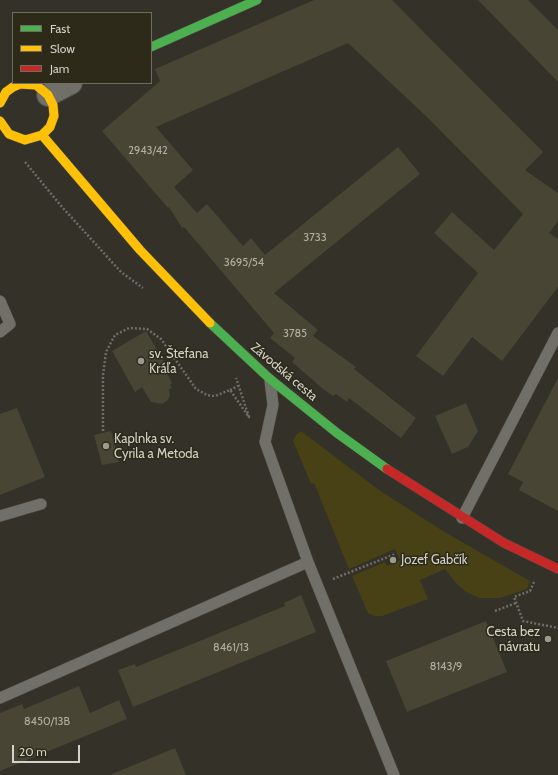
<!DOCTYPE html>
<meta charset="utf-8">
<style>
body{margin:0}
#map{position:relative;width:558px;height:775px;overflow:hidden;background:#333128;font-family:Cabin,sans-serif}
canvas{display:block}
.legend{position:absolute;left:12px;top:12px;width:140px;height:72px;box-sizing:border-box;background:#2d2a1a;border:1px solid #6f6d5f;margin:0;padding:5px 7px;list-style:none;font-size:12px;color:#d3d2c7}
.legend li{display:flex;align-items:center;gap:8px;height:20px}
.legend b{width:20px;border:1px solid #6f6d5f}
.scale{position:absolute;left:12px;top:745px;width:68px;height:18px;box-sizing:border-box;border:2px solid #d3d2c7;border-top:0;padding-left:5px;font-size:12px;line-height:14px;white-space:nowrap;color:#d3d2c7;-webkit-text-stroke:3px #2d2a1a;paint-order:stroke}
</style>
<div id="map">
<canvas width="558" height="775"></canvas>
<ul class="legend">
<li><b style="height:5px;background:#4caf50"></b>Fast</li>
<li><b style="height:5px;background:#ffc107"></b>Slow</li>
<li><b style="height:5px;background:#c62828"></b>Jam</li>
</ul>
<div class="scale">20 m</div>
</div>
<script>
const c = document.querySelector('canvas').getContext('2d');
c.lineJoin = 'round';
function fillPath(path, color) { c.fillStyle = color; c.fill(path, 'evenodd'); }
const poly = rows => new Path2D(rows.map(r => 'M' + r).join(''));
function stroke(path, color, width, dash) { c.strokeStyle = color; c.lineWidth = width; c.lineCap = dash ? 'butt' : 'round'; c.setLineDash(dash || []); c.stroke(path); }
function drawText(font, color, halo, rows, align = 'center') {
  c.font = font + ' Cabin,sans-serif'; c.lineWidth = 3; c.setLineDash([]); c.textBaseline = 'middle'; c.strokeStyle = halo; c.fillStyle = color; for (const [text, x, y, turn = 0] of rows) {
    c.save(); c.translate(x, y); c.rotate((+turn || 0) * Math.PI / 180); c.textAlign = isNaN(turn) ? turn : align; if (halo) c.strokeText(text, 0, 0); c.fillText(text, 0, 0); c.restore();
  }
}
fillPath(poly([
 [301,431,379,490,443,531,530,581,527,589,500,598,479,598,466,592,456,583,445,569,420,580,428,599,382,616,374,616,368,613,352,576,385,562,387,566,400,560,395,549,349,569,314,483,311,484,293,441,296,435]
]), '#484116');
fillPath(poly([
 [314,0,392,0,543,152,525,170,558,193,558,221,549,233,558,239,558,287,502,361,472,337,443,376,416,356,478,273,434,233,452,212,494,250,523,214,427,117,348,43,156,127,193,170,174,187,197,213,207,204,243,246,251,238,265,255,398,147,420,174,274,293,318,330,313,336,356,367,354,369,416,418,401,438,349,398,347,402,336,394,333,396,323,389,292,362,295,358,270,338,274,333,184,227,182,228,169,207,168,208,102,131,160,81,155,69],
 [478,0,528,0,558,30,558,82],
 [146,331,170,372,167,373,172,383,170,385,172,388,169,389,170,396,167,401,162,404,151,402,142,387,135,392,112,351],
 [558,378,558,511,519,490,523,482,508,474],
 [466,403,478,431,468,447,452,454,435,416],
 [17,408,45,477,0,495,0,414],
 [111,431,119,462,102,465,94,435],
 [301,595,316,632,133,707,118,670,135,664,136,667,285,606,284,603],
 [486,621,507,672,407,712,386,661],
 [79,686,90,713,119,700,127,719,0,771,0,713,22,704,24,709],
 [175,748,186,775,112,775,112,774]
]), '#484534');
const lane = poly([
 [0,301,10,324,0,332],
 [270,380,273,405,265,442,308,562,394,775],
 [0,516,41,504],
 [462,518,558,333],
 [0,698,308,562]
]);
const street = poly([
 [48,95,71,83]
]);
const fast = poly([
 [151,47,257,0],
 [210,323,270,379,337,433,387,469]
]);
const slow = poly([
 [0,103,6,92,13,87,20,84,36,85,48,95,53,105,54,116,50,127,42,135,25,140,9,134,0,121],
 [42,135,140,250,210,323]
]);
const jam = poly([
 [387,469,504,543,558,569]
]);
stroke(lane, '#4e4d45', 12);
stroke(street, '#4e4d45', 24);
stroke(fast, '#4e4d45', 10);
stroke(slow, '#4e4d45', 10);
stroke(jam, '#4e4d45', 10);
stroke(poly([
 [25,162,62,207,121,272,143,288],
 [230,390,238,386],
 [103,431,103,375,106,352,115,335,129,328,147,329,161,339,196,389,207,395,215,396,230,390,249,417,236,378],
 [333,579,395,554],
 [534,582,530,591,514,597,523,621,558,628],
 [495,611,516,603]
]), '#6e6d67', 2.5, [2, 2]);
stroke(lane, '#706f68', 11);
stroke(street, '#706f68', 22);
stroke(fast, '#4caf50', 9);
stroke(slow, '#ffc107', 9);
stroke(jam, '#c62828', 9);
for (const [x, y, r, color] of [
 [141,361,4,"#9b9a8f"],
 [106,446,4,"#9b9a8f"],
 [393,560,4,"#9b9a8f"],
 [548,639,4,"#9b9a8f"]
]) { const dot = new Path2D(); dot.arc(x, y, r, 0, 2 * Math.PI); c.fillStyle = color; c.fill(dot); stroke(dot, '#2d2a1a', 1.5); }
drawText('11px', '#b0afa2', null, [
 ["2943/42",148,151],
 ["3733",315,238],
 ["3695/54",244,263],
 ["3785",295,334],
 ["8461/13",231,648],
 ["8143/9",446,667],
 ["8450/13B",47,722]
]);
drawText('13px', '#d3d2c7', '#2d2a1a', [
 ["sv. Štefana",149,354],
 ["Kráľa",149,369],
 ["Kaplnka sv.",114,439],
 ["Cyrila a Metoda",114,454],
 ["Jozef Gabčík",401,560],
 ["Cesta bez",540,632,"right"],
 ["návratu",540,647,"right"]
], 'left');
drawText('13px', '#d3d2c7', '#2d2a1a', [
 ["Závodská cesta",284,372,40]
]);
</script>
